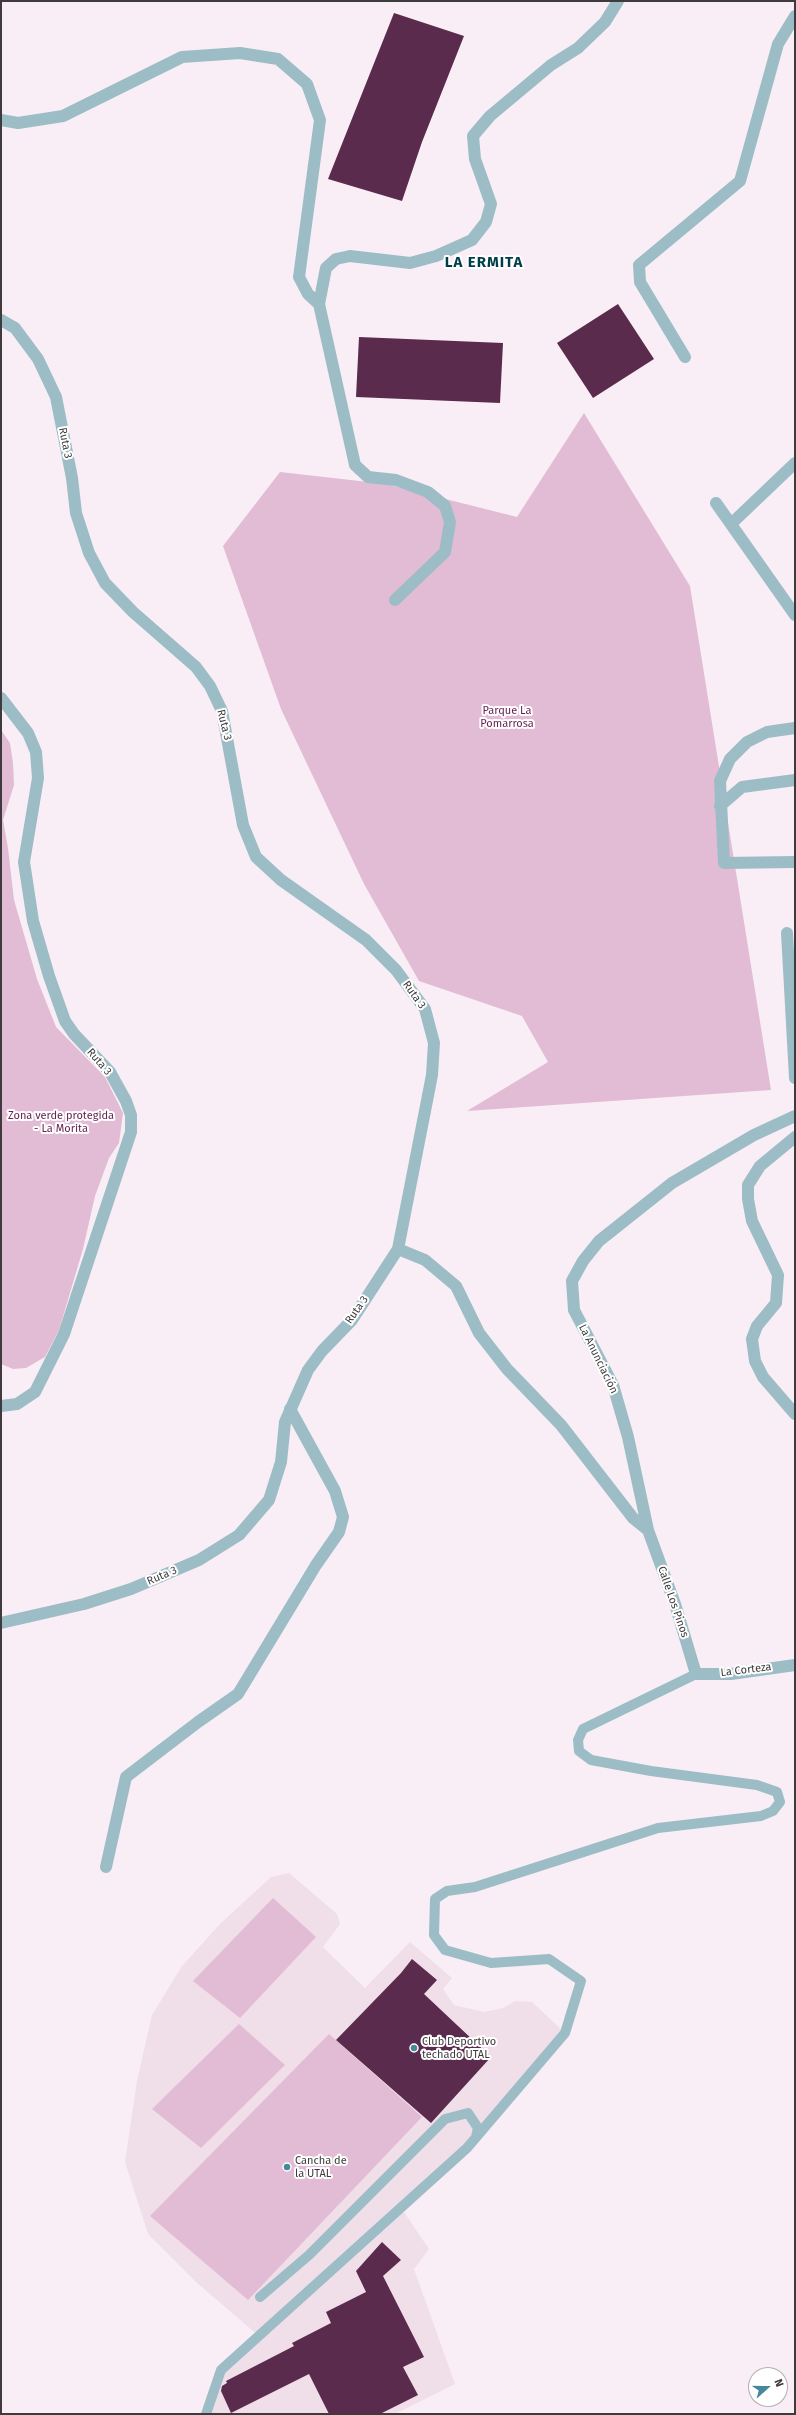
<!DOCTYPE html>
<meta charset="utf-8">
<style>
body{margin:0}
#map{position:relative;width:796px;height:2415px;overflow:hidden;background:#f9eef5;font-family:"Fira Sans",sans-serif}
canvas{display:block}
.frame{position:absolute;inset:0;border:2px solid #3f3b3d;pointer-events:none}
.north{position:absolute;left:748px;top:2367px;width:40px;height:40px;box-sizing:border-box;background:#fff;border:1px solid #b2b1b1;border-radius:50%;rotate:69deg;font-size:11px;font-weight:700;line-height:16px;text-align:center;color:#3f3b3d}
.north::after{content:'';display:block;margin:auto;width:14px;height:18px;background:#47899a;clip-path:polygon(50% 0,100% 100%,50% 72%,0 100%)}
</style>
<div id="map">
<canvas width="796" height="2415"></canvas>
<div class="frame"></div>
<div class="north">N</div>
</div>
<script>
const c = document.querySelector('canvas').getContext('2d');
c.lineJoin = 'round';
function fillPath(path, color) { c.fillStyle = color; c.fill(path, 'evenodd'); }
const poly = rows => new Path2D(rows.map(r => 'M' + r).join(''));
function stroke(path, color, width, dash) { c.strokeStyle = color; c.lineWidth = width; c.lineCap = dash ? 'butt' : 'round'; c.setLineDash(dash || []); c.stroke(path); }
function drawText(font, color, halo, rows, align = 'center') {
  c.font = font + ' "Fira Sans",sans-serif'; c.lineWidth = 4; c.setLineDash([]); c.textBaseline = 'middle'; c.strokeStyle = halo; c.fillStyle = color; for (const [text, x, y, turn = 0] of rows) {
    c.save(); c.translate(x, y); c.rotate((+turn || 0) * Math.PI / 180); c.textAlign = isNaN(turn) ? turn : align; if (halo) c.strokeText(text, 0, 0); c.fillText(text, 0, 0); c.restore();
  }
}
fillPath(poly([
 [289,1873,337,1914,340,1924,323,1947,365,1988,410,1942,452,1978,443,1989,454,2005,484,2012,503,2008,515,2001,532,2002,565,2033,495,2115,402,2209,429,2249,414,2269,455,2384,395,2414,206,2414,221,2370,259,2336,196,2282,148,2234,125,2162,137,2081,152,2015,182,1966,220,1924,271,1877]
]), '#f0dfe9');
fillPath(poly([
 [584,413,690,586,771,1090,467,1111,548,1062,522,1016,419,981,364,884,281,709,223,546,280,472,386,484,517,517],
 [1,730,10,743,13,763,14,785,3,820,8,848,14,900,37,979,56,1027,105,1077,123,1113,119,1143,109,1158,95,1196,83,1249,59,1330,45,1357,26,1368,13,1369,1,1364],
 [273,1898,316,1937,240,2018,193,1981],
 [239,2024,285,2065,201,2148,152,2109],
 [329,2034,422,2117,248,2300,150,2216]
]), '#e2bcd4');
fillPath(poly([
 [394,13,464,36,422,142,402,201,328,179],
 [618,304,654,359,593,398,557,343],
 [359,337,503,343,500,403,356,397],
 [412,1959,437,1980,424,1994,491,2057,431,2123,336,2040,401,1973],
 [382,2242,401,2260,383,2276,424,2357,403,2367,418,2395,380,2414,329,2414,309,2374,231,2413,221,2391,222,2386,227,2383,226,2381,294,2346,292,2343,331,2323,326,2312,366,2292,356,2271]
]), '#5b2b4d');
stroke(poly([
 [260,2297,309,2255,445,2119,468,2113,478,2128,476,2137],
 [206,2414,221,2370,467,2148,565,2033,581,1981,549,1959,491,1963,445,1950,434,1935,435,1899,447,1891,475,1887,658,1828,761,1816,773,1811,780,1802,777,1792,757,1785,651,1771,591,1760,579,1751,578,1740,583,1729,696,1674]
]), '#9cbdc6', 10);
stroke(poly([
 [1,120,18,123,63,116,182,57,240,53,278,59,307,84,320,120,299,277,308,294,319,304],
 [1,320,15,328,38,359,56,397,72,478,76,513,89,553,105,583,133,612,196,667,210,686,222,711,243,825,256,857,281,880,366,940,396,970,425,1009,434,1043,432,1075,398,1249,352,1320,322,1351,308,1370,285,1422,281,1462,269,1500,239,1535,199,1560,131,1589,84,1604,1,1623],
 [685,357,640,282,639,265,740,181,778,44,795,16],
 [716,503,795,615],
 [731,524,795,463],
 [395,600,445,552,450,522,445,506,428,492,396,480,368,477,355,465,319,304,326,268,336,259,350,256,410,263,436,256,472,240,486,222,491,204,475,159,473,136,490,116,551,65,578,48,605,22,618,1],
 [1,698,28,733,36,752,38,778,24,862,33,921,49,976,65,1021,74,1034,110,1072,126,1101,131,1115,131,1132,64,1334,35,1392,17,1404,1,1406],
 [795,728,767,732,747,742,730,759,720,781,724,863,795,862],
 [720,806,742,787,795,780],
 [787,933,795,1078],
 [795,1116,754,1135,672,1183,599,1241,583,1261,572,1281,574,1310,613,1385,628,1437,648,1530,675,1604,696,1674,731,1674,795,1665],
 [795,1137,760,1166,748,1185,748,1199,752,1221,778,1275,776,1303,757,1326,752,1339,755,1361,763,1377,795,1414],
 [398,1249,425,1260,456,1286,479,1333,507,1369,561,1425,633,1518,648,1530],
 [106,1867,126,1777,198,1722,238,1694,316,1565,339,1532,343,1517,335,1491,290,1409]
]), '#9cbdc6', 12);
for (const [x, y, r, color] of [
 [414,2048,4,"#47899a"],
 [287,2167,4,"#47899a"]
]) { const dot = new Path2D(); dot.arc(x, y, r, 0, 2 * Math.PI); c.fillStyle = color; c.fill(dot); stroke(dot, '#fff', 1.5); }
drawText('11px', '#3f3b3d', '#fff', [
 ["Ruta 3",65,443,79],
 ["Ruta 3",224,725,76],
 ["Ruta 3",414,995,55],
 ["Ruta 3",99,1062,49],
 ["Ruta 3",357,1310,-55],
 ["La Anunciación",598,1359,64],
 ["Ruta 3",162,1576,-23],
 ["Calle Los Pinos",673,1602,71],
 ["La Corteza",746,1670,-7]
]);
drawText('11px', '#672354', '#fff', [
 ["Parque La",507,711],
 ["Pomarrosa",507,724],
 ["Zona verde protegida",61,1116],
 ["- La Morita",61,1129]
]);
drawText('11px', '#3f3b3d', '#fff', [
 ["Club Deportivo",422,2042],
 ["techado UTAL",422,2055],
 ["Cancha de",295,2161],
 ["la UTAL",295,2174]
], 'left');
c.letterSpacing = '1px';
drawText('bold 15px', '#003e4a', '#fff', [
 ["LA ERMITA",484,263]
]);
c.letterSpacing = '0px';
</script>
